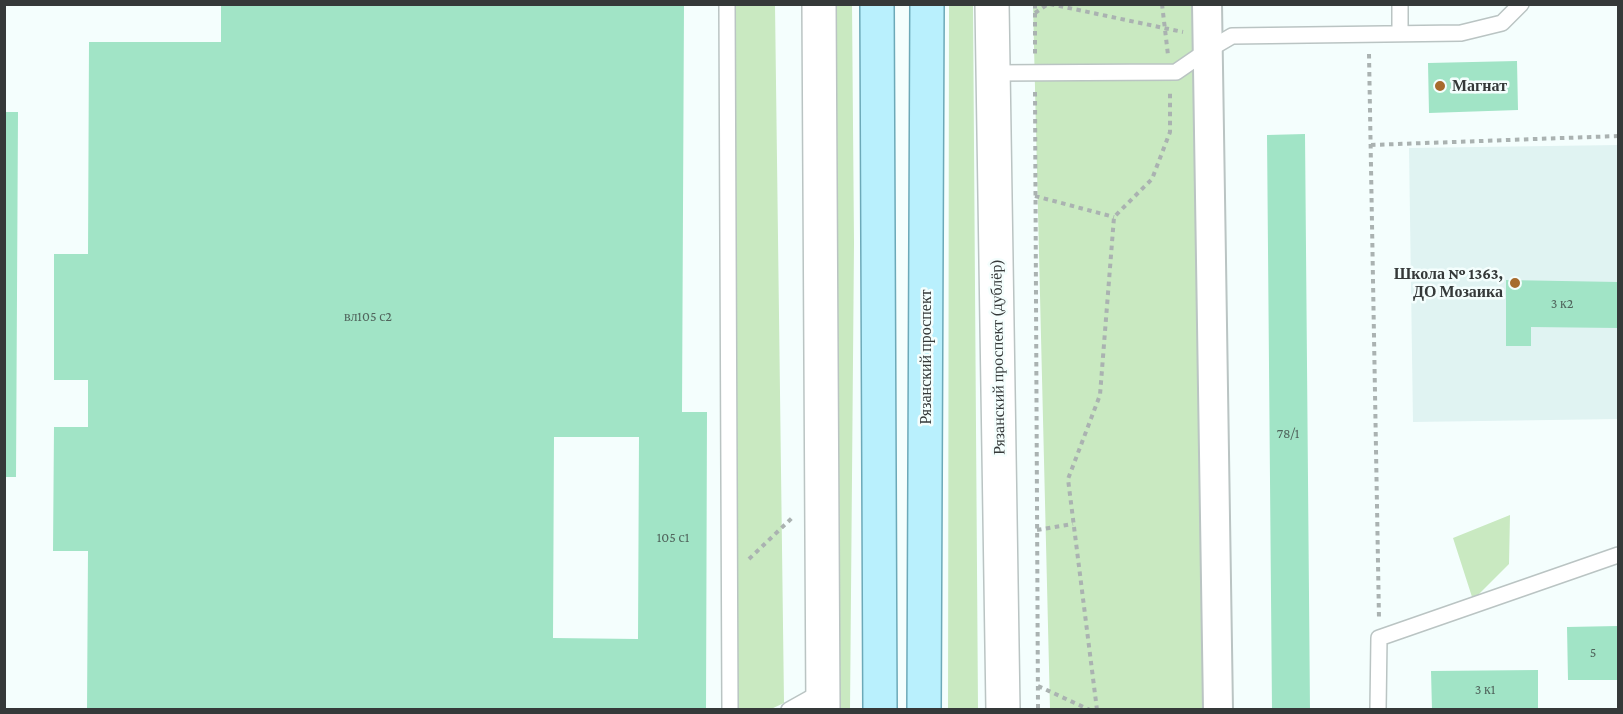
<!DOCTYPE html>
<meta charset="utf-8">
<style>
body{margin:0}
#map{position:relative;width:1623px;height:714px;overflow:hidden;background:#f4fefd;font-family:"Crimson Pro",serif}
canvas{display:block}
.frame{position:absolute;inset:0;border:6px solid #353939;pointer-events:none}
</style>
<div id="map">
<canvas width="1623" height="714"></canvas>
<div class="frame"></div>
</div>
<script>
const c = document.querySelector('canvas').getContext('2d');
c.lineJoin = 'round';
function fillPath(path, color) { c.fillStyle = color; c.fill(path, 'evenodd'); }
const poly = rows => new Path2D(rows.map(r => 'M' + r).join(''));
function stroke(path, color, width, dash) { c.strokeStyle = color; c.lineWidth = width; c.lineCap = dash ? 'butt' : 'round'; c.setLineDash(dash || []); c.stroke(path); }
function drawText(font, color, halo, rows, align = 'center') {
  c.font = font + ' "Crimson Pro",serif'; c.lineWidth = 5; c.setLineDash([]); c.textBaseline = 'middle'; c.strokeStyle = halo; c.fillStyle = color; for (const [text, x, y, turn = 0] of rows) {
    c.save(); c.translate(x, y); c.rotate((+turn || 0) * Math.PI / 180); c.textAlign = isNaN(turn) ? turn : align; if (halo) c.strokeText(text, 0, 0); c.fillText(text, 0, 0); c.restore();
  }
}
fillPath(poly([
 [1618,145,1618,419,1413,422,1409,148]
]), '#e0f3f2');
fillPath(poly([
 [973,4,978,709,948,710,949,5],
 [735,5,775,5,784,703,771,709,737,709],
 [835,5,852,5,854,243,850,710,835,709,837,138],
 [1033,5,1202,5,1215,709,1050,709],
 [1510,515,1509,564,1473,600,1453,538]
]), '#c9e9c1');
fillPath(poly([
 [221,4,684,4,682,412,707,412,706,710,87,710,88,551,53,551,54,427,88,427,88,380,54,380,54,254,88,254,89,42,221,42],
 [554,437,639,437,638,639,553,638],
 [1517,61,1518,110,1429,113,1428,63],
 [4,112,18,112,16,477,4,477],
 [1305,134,1310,710,1272,710,1267,135],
 [1506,280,1618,282,1618,328,1531,327,1531,346,1506,346],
 [1618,626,1618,680,1568,680,1567,627],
 [1538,670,1538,710,1432,710,1431,671]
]), '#a1e4c6');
const service = poly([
 [727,4,730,710],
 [1400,4,1400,33],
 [993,73,1176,72,1208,50,1232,36,1461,33,1502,23,1521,4],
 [789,710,823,691],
 [1378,710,1379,638,1618,555]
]);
const minor = poly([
 [1207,4,1218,710]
]);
const tertiary = poly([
 [819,4,823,710]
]);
const secondary = poly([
 [992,4,1003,710]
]);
const primary = poly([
 [877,4,880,710],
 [924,710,927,4]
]);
stroke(service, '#bac4c3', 18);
stroke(minor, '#bac4c3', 32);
stroke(tertiary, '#bac4c3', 36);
stroke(secondary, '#bac4c3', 36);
stroke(primary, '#6ca9b8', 36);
stroke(poly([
 [1035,4,1035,55],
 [1050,4,1183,32],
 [1162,4,1168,55],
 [1035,13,1048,4],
 [1369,54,1379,619],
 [1035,92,1038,710],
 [1371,145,1618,136],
 [1035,196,1114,217],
 [1037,530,1073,524],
 [749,559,794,516],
 [1038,686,1090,710],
 [1097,710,1068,479,1100,395,1114,217,1152,179,1170,132,1170,90]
]), '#aab2b1', 4, [4.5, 4.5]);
stroke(service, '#fff', 15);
stroke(minor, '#fff', 28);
stroke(tertiary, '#fff', 33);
stroke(secondary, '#fff', 33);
stroke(primary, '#b9f0fd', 33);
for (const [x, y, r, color] of [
 [1440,86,6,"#a76b2d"],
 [1515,283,6,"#a76b2d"]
]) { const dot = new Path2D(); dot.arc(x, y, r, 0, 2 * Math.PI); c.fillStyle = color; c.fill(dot); stroke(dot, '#f4fefd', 2); }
drawText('14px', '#50645c', null, [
 ["3 к2",1562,304],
 ["вл105 с2",368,317],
 ["78/1",1288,434],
 ["105 с1",673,538],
 ["5",1593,653],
 ["3 к1",1485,690]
]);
drawText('bold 16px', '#353939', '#f4fefd', [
 ["Магнат",1452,86],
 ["Школа № 1363,",1503,274,"right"],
 ["ДО Мозаика",1503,292,"right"]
], 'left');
drawText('16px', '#353939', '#f4fefd', [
 ["Рязанский проспект",926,357,-90],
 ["Рязанский проспект (дублёр)",998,357,-91]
]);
</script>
